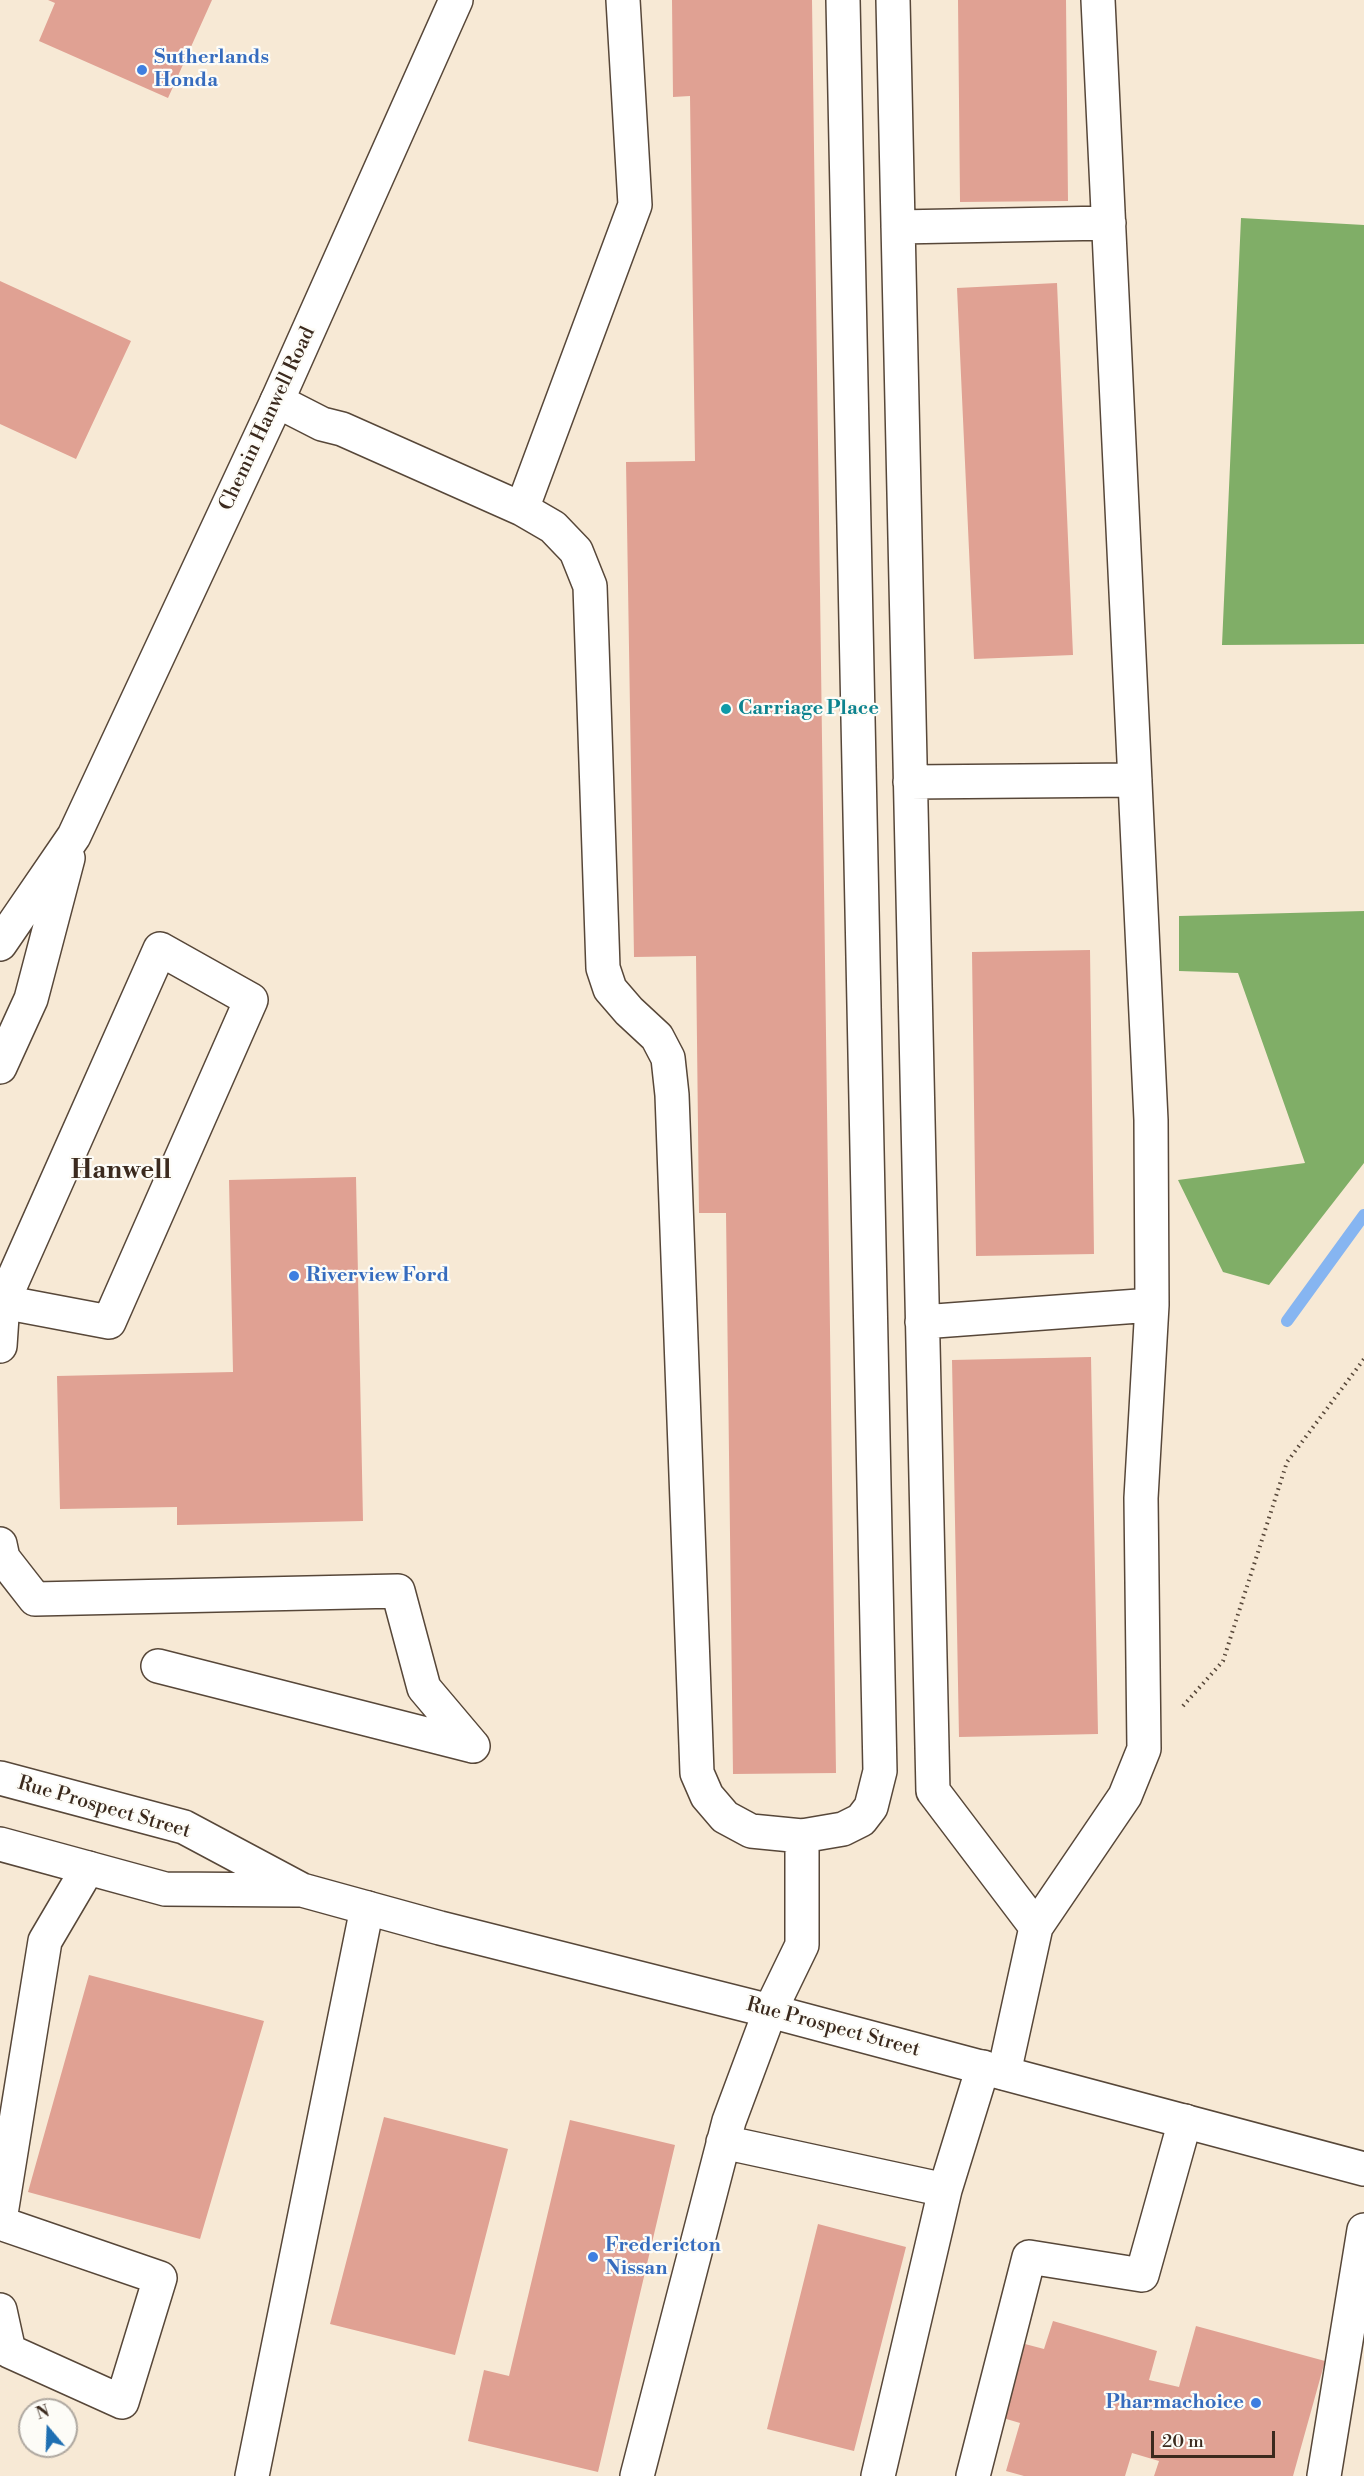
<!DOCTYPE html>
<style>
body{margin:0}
#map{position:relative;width:1364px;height:2476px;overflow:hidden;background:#f7e9d5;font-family:"Libre Bodoni",serif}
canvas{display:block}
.north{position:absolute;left:18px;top:2398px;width:60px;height:60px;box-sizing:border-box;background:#fdfcf7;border:2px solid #afa8a0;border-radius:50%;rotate:341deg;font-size:16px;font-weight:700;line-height:24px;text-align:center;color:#3b2a1e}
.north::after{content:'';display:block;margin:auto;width:21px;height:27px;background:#1f6fb2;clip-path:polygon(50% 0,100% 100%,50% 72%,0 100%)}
.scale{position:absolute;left:1151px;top:2431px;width:124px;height:27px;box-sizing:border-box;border:3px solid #3b2a1e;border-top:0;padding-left:8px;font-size:18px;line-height:21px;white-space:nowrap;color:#3b2a1e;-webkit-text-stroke:4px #fdfcf7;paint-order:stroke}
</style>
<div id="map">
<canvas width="1364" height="2476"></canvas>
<div class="north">N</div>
<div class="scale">20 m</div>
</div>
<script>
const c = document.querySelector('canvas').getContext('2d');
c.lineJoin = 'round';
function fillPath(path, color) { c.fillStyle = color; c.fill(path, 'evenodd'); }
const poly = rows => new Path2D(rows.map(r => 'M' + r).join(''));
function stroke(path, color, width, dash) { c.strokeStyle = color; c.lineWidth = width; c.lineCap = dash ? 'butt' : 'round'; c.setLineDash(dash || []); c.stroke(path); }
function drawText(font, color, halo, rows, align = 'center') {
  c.font = font + ' "Libre Bodoni",serif'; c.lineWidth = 4.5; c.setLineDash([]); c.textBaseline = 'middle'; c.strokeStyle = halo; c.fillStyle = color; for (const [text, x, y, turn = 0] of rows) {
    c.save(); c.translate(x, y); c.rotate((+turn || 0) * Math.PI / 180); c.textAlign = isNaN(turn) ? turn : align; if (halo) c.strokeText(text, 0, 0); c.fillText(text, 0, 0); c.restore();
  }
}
fillPath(poly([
 [1241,218,1364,225,1364,644,1222,645],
 [1364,911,1364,1163,1269,1285,1223,1272,1178,1180,1305,1163,1238,973,1179,971,1179,916]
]), '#80ae67');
stroke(poly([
 [1287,1321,1364,1215]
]), '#86b5f1', 12);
fillPath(poly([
 [48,0,212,0,168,98,39,41,55,3],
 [672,0,812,0,836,1773,733,1774,726,1213,699,1213,696,956,634,957,626,462,695,461,690,96,673,97],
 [958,0,1066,0,1068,201,960,202],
 [0,281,131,341,76,459,0,424],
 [1057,283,1073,655,974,659,957,288],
 [1090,950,1094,1254,976,1256,972,952],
 [356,1177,363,1521,177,1525,177,1507,60,1509,57,1376,233,1372,229,1180],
 [1091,1357,1098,1734,959,1737,952,1360],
 [89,1975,264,2021,200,2239,28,2192],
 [384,2117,508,2149,455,2355,330,2324],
 [570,2120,675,2145,598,2472,468,2441,484,2370,509,2376],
 [818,2224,906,2247,854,2451,767,2429],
 [1053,2321,1157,2351,1149,2380,1179,2387,1196,2326,1325,2361,1293,2476,1154,2476,1159,2461,1132,2453,1125,2476,1024,2476,1006,2471,1020,2423,1003,2418,1025,2344,1044,2349]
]), '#e0a193');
const minor = poly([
 [893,0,933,1791,1036,1927,1004,2073],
 [898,227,1109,223],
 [277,401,322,424,342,429,522,509,553,527,576,551,590,586,603,968,610,989,629,1011,657,1037,668,1058,672,1095,697,1773,707,1796,725,1817,751,1831,802,1836,843,1829,861,1820,871,1807,880,1771,843,0],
 [522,509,635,205,623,0],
 [910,782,1135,780],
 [922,1322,1152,1305],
 [0,1346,3,1302,160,949,251,1000,109,1322,3,1302],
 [0,1544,3,1558,35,1599,398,1591,424,1688,473,1746],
 [158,1666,473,1746],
 [1036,1927,1125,1796,1144,1749,1141,1498,1152,1305,1151,1120,1098,0],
 [723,2142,945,2190],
 [0,2220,45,1941,88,1868],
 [0,2223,160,2278,122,2402,9,2351,0,2310],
 [252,2476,367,1908],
 [637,2476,729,2121,770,2011,802,1945,802,1836],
 [878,2476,945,2190,983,2067],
 [973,2476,1029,2257,1142,2275,1185,2121],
 [1324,2476,1364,2230]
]);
const major = poly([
 [0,944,74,836,277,401,456,0],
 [0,1067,31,999,68,858],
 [0,1778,184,1827,302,1890,440,1928,770,2011,1364,2169],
 [0,1844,165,1889,297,1890]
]);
stroke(minor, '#574739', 36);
stroke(major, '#574739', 36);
stroke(poly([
 [1183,1706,1223,1661,1287,1462,1364,1359]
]), '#574739', 4, [1.5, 4.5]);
stroke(minor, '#fff', 33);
stroke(major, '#fff', 33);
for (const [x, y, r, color] of [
 [142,70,6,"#3f7fe0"],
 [726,709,6,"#0f9aa8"],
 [294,1276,6,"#3f7fe0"],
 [593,2257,6,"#3f7fe0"],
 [1256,2403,6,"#3f7fe0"]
]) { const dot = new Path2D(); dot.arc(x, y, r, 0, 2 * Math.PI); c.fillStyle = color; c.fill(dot); stroke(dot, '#fdfcf7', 2); }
drawText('bold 20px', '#366cbe', '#fdfcf7', [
 ["Sutherlands",154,58],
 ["Honda",154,81],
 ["Riverview Ford",306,1276],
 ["Fredericton",605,2246],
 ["Nissan",605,2269],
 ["Pharmachoice",1244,2403,"right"]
], 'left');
drawText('20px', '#3b2a1e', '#fdfcf7', [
 ["Chemin Hanwell Road",268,419,-65],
 ["Rue Prospect Street",104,1808,16],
 ["Rue Prospect Street",833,2028,15]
]);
drawText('bold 20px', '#0d838f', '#fdfcf7', [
 ["Carriage Place",738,709]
], 'left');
drawText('bold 26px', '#3b2a1e', '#fdfcf7', [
 ["Hanwell",121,1172]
]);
</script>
